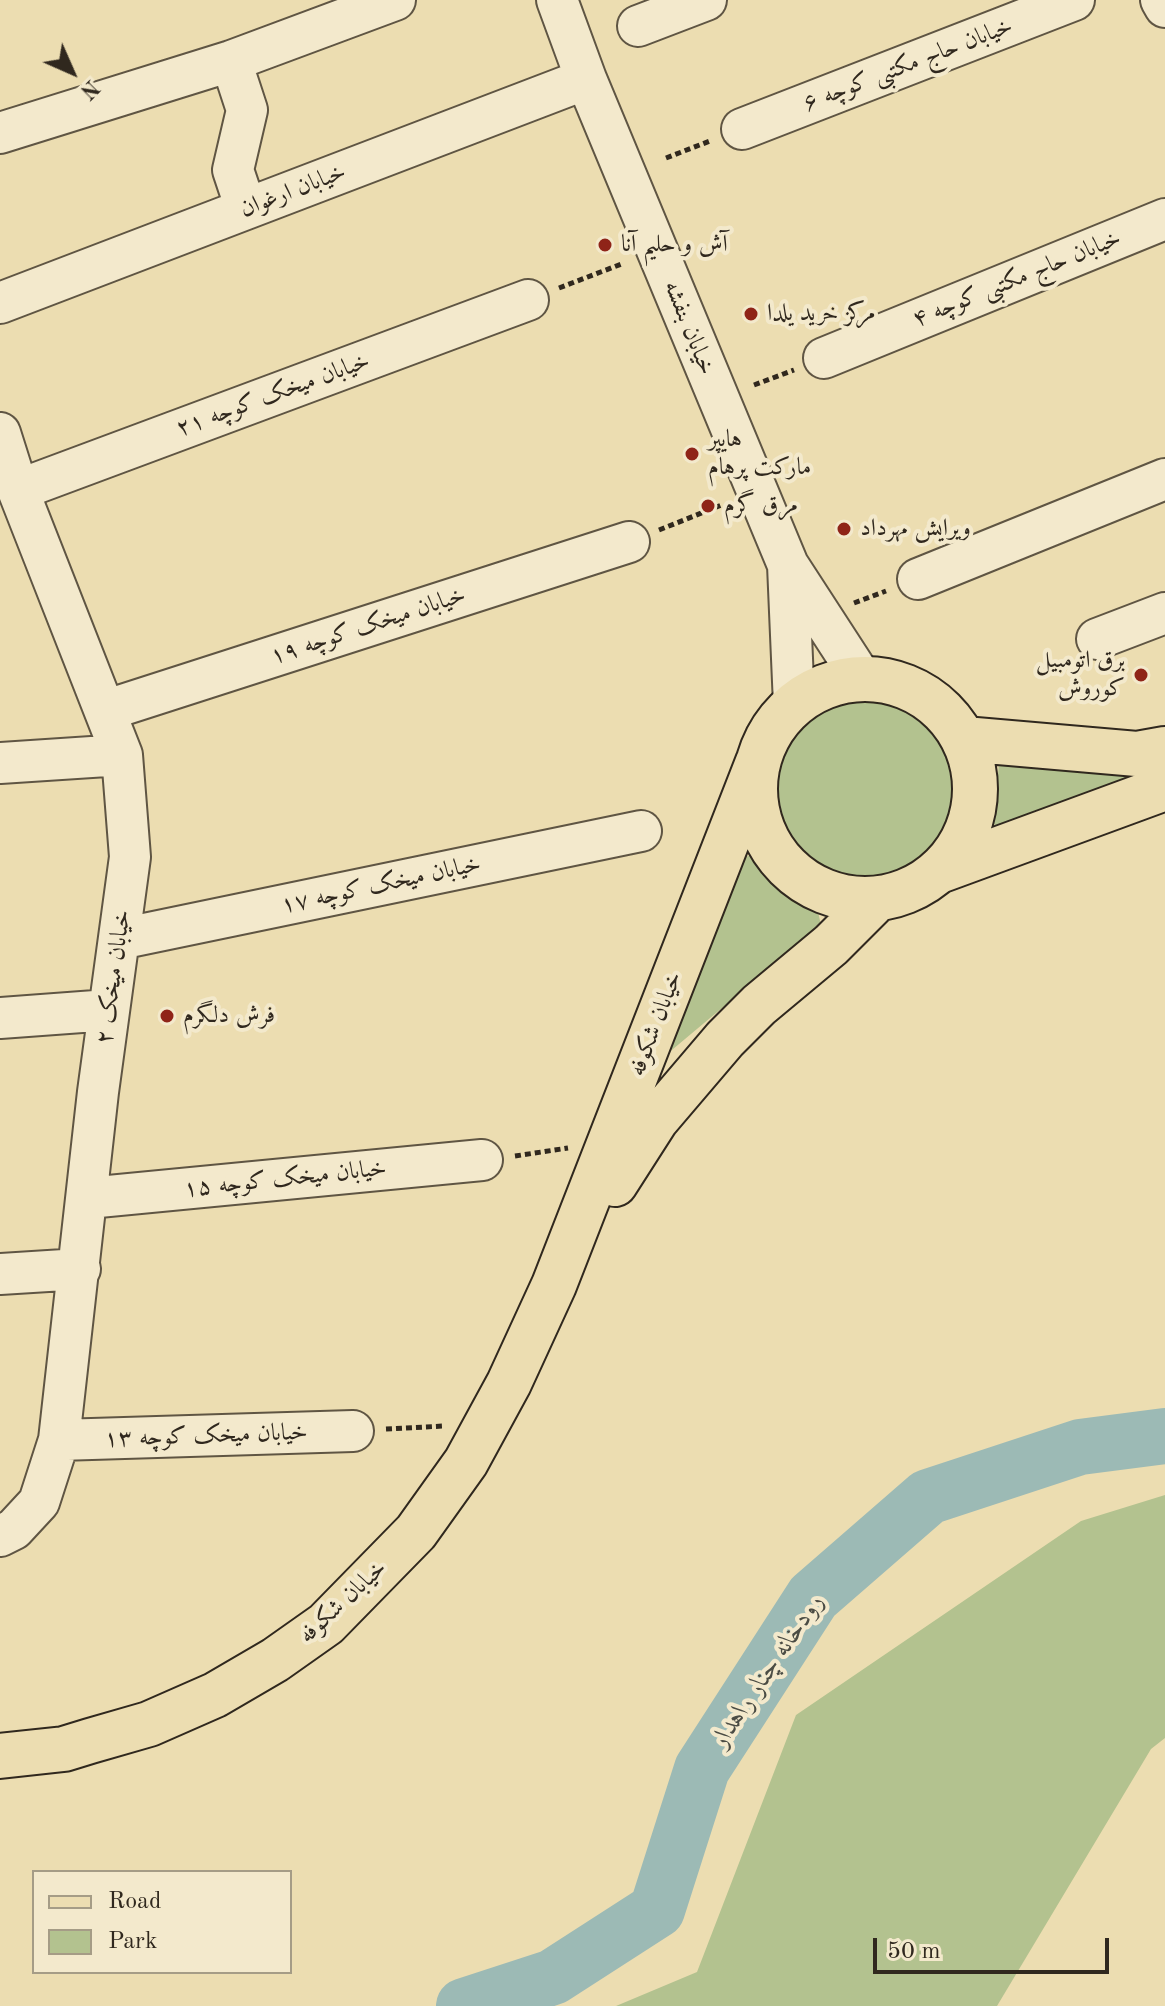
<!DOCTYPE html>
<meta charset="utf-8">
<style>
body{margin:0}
#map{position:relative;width:1165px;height:2006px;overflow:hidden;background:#ecddb1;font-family:"Old Standard TT",serif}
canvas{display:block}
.legend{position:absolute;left:32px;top:1870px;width:260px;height:104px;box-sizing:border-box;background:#f3e9cc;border:2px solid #a59c86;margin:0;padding:10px 14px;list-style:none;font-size:24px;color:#30281e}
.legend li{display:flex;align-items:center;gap:16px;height:40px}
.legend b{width:40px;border:2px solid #a59c86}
.north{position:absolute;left:32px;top:32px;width:80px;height:80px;-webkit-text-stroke:6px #f3e9cc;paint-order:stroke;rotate:135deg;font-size:22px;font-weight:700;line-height:32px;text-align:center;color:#30281e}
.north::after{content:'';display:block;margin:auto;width:28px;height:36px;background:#30281e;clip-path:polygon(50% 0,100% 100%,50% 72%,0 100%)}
.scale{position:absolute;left:873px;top:1938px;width:236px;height:36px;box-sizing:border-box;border:4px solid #30281e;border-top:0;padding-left:10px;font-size:24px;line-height:28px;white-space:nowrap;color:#30281e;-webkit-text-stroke:6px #f3e9cc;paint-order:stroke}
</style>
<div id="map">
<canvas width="1165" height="2006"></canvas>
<ul class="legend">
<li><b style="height:10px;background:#ecddb1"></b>Road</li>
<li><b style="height:22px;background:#b3c28f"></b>Park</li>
</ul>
<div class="north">N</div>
<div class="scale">50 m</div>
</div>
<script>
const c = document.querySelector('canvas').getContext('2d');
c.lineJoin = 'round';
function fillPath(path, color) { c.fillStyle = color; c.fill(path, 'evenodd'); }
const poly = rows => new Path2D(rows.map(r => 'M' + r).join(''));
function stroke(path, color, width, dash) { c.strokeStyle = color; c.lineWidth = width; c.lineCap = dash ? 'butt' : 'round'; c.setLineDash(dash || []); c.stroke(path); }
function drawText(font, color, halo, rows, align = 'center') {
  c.font = font + ' "Old Standard TT",Amiri,serif'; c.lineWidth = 8; c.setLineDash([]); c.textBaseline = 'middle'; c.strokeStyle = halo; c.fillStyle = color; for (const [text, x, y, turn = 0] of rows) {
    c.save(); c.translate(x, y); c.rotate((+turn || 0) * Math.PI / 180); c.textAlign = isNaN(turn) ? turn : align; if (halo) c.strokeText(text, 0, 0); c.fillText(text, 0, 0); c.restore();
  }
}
fillPath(poly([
 '772 787a92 92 0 1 1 184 0a92 92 0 1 1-184 0Z',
 [1000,750,1124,770,1131,780,1004,832,994,824],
 [752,855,780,891,818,912,821,925,654,1065,735,860],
 [1165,1495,1165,1738,1151,1749,997,2006,616,2006,697,1972,796,1715,1081,1521]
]), '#b3c28f');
stroke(poly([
 [464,2006,553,1977,657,1910,702,1769,813,1597,928,1497,1080,1447,1165,1436]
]), '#9cbab5', 56);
const minor = poly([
 [557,0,586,79,788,565,862,679],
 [1161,0,1165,7],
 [638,26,706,0],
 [231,61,247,110,233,170,246,209],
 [742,129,1074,0],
 [0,133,231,61,395,0],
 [0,303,586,79],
 [824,358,1165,219],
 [0,433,18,490,122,755,130,857,98,1092,59,1440,39,1502,14,1529,0,1536],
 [18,490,528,300],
 [788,565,794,705],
 [918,579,1165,479],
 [1097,639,1165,613],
 [107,710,629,542],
 [0,763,122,755],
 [120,939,641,831],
 [0,1018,109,1010],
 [88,1198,482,1160],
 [0,1274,80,1269],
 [59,1440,353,1431]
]);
const major = poly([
 '755 789a110 110 0 1 1 220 0a110 110 0 1 1-220 0Z',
 [964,739,1137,754,1165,749],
 [939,871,1165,788],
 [615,1184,656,1120,725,1039,759,1005,831,945,877,899],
 [0,1756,64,1749,90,1741,149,1724,215,1695,275,1660,326,1624,416,1532,466,1462,509,1383,554,1285,758,762]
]);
stroke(minor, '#5f5543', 44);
stroke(major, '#30281e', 48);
stroke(poly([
 [666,158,710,141],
 [559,288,624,263],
 [754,385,794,370],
 [659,530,724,504],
 [854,603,886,591],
 [515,1156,568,1148],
 [386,1429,444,1426]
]), '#30281e', 5, [6, 4]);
stroke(minor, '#f3e9cc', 40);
stroke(major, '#ecddb1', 44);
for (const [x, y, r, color] of [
 [605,245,8,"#8f2418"],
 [751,314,8,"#8f2418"],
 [692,454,8,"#8f2418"],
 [708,506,8,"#8f2418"],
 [844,529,8,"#8f2418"],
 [1141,675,8,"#8f2418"],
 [167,1016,8,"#8f2418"]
]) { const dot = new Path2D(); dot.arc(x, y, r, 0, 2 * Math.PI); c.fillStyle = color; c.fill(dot); stroke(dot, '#f3e9cc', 3); }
drawText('24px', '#30281e', '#f3e9cc', [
 ["خیابان حاج مکتبی کوچه ۶",908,65,-21],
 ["خیابان ارغوان",293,191,-21],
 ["خیابان حاج مکتبی کوچه ۴",1017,279,-22],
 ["خیابان بنفشه",689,328,68],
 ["خیابان میخک کوچه ۲۱",273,395,-20],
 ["خیابان میخک کوچه ۱۹",368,626,-18],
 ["خیابان میخک کوچه ۱۷",381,885,-12],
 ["خیابان میخک ۲",114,977,-82],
 ["خیابان شکوفه",656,1024,-69],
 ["خیابان میخک کوچه ۱۵",285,1179,-6],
 ["خیابان میخک کوچه ۱۳",206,1436,-2],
 ["خیابان شکوفه",343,1602,-43]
]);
drawText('24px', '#30281e', '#f3e9cc', [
 ["آش و حلیم آنا",621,245],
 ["مرکز خرید یلدا",767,314],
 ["هایپر",708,440],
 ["مارکت پرهام",708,468],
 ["مرق گرم",724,506],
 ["ویرایش مهرداد",860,529],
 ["برق اتومبیل",1125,661,"right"],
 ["کوروش",1125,689,"right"],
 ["فرش دلگرم",183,1016]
], 'left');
drawText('italic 26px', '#4b4c44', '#f3e9cc', [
 ["رودخانه چنار راهدار",768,1671,-56]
]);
</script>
